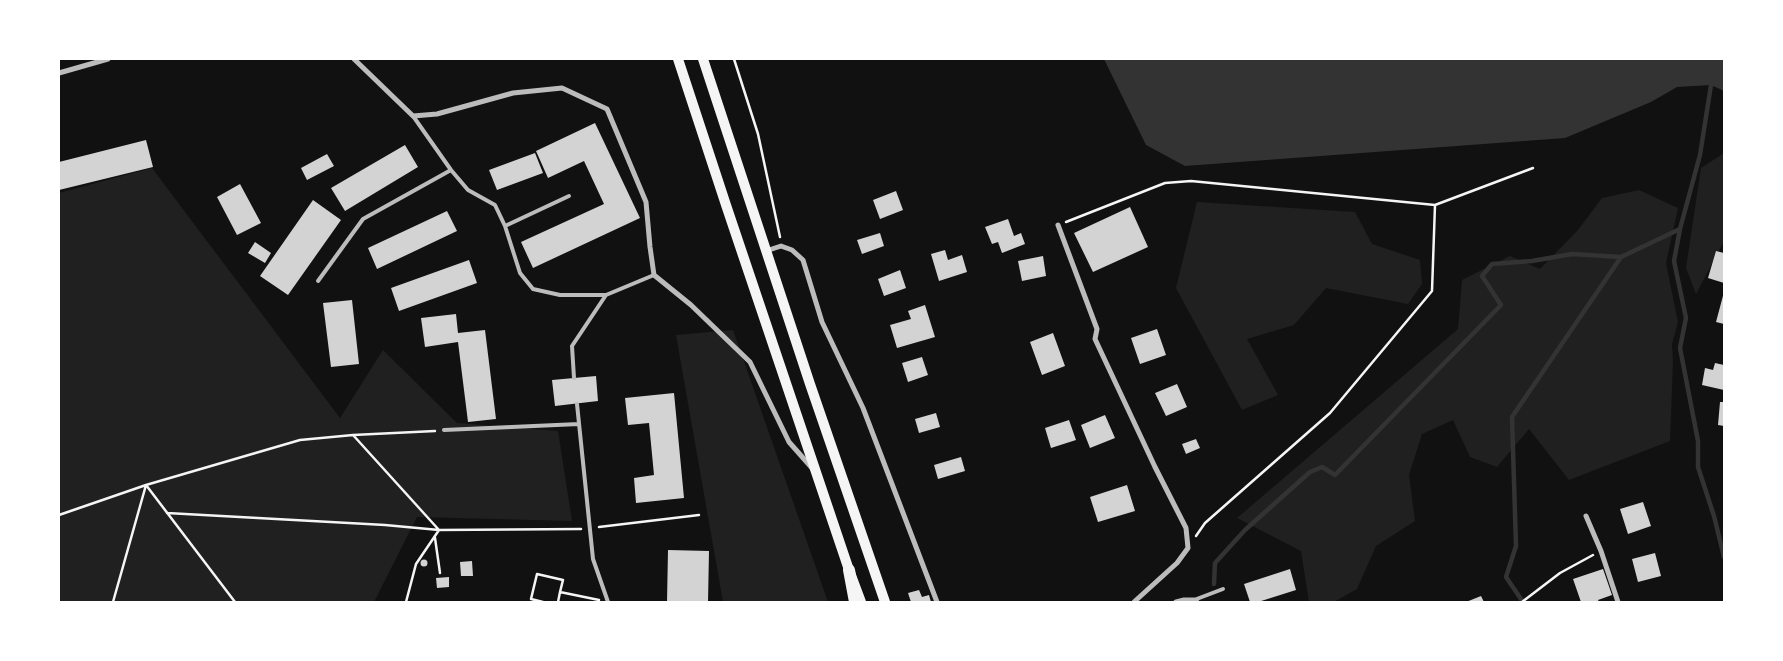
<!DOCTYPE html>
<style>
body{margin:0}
#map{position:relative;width:1783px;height:661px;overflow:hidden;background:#111;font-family:Mulish,sans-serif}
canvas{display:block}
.frame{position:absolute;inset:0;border:60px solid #fff;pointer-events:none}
</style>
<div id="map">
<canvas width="1783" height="661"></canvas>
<div class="frame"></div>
</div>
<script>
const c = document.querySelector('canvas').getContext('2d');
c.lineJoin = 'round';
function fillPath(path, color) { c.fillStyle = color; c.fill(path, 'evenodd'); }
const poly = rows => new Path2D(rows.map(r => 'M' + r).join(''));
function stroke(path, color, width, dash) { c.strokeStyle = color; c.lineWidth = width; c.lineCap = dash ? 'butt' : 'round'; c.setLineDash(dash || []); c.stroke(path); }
fillPath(poly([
 [1724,153,1724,241,1696,294,1686,268,1701,168],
 [152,168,340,418,383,350,457,423,558,431,572,521,417,517,374,602,59,602,59,193],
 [1639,190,1678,208,1666,263,1678,322,1672,344,1673,361,1670,441,1569,480,1529,429,1497,467,1470,457,1453,420,1422,434,1409,475,1415,521,1376,546,1357,589,1334,602,1309,602,1301,551,1237,518,1458,329,1462,280,1510,256,1540,269,1578,230,1602,198],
 [1197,202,1355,212,1372,244,1420,260,1422,284,1408,304,1326,288,1294,325,1247,339,1278,395,1242,410,1176,288],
 [733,330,828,602,723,602,676,335]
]), '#202020');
fillPath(poly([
 [1104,59,1724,59,1724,91,1711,85,1677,87,1651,102,1565,138,1185,166,1146,145]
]), '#333');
stroke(poly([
 [1711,85,1700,155,1680,229,1674,261,1686,318,1680,348,1698,441,1698,467,1714,516,1724,557],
 [1214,584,1215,563,1245,530,1310,472,1322,467,1335,475,1501,305,1482,276,1492,264,1532,261,1572,254,1621,257,1680,229],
 [1523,602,1506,577,1516,546,1512,417,1621,257]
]), '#333', 4.5);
fillPath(poly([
 [595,123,640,218,533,268,521,242,604,204,584,161,548,178,536,151],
 [146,140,153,167,59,190,59,162],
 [405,145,418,167,345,211,331,188],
 [535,153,543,173,497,190,489,170],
 [327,154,334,166,307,180,301,168],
 [240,184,261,223,237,235,217,197],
 [896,191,903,210,880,219,873,200],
 [313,200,341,220,288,295,260,276],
 [1130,207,1148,247,1093,272,1074,233],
 [447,211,457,231,377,269,368,248],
 [1008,219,1014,236,1021,233,1025,244,1002,253,998,242,992,244,985,227],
 [880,233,884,246,862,254,857,240],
 [255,242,271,253,265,263,248,253],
 [945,250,948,260,962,255,967,272,939,281,931,254],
 [1716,251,1724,253,1724,283,1708,278],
 [1043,256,1046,276,1022,281,1018,261],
 [469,260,477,283,399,311,391,288],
 [900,270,906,288,884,296,878,279],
 [1724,292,1724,324,1716,322],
 [352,300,359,364,331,367,323,303],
 [925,305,935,337,897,348,890,325,911,319,908,311],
 [456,314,458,333,485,330,496,419,468,422,458,342,425,347,421,318],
 [1157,329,1166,355,1140,364,1131,338],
 [1053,333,1065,366,1042,375,1030,342],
 [922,357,928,375,908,382,902,363],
 [1715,363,1724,365,1724,390,1702,385,1705,368,1713,370],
 [596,376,598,401,555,406,552,380],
 [1177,384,1187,407,1166,416,1155,393],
 [674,393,684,498,636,503,634,478,654,475,649,423,628,425,625,398],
 [1720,402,1724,402,1724,426,1718,425],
 [936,413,940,427,919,433,915,419],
 [1105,415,1115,438,1090,448,1081,425],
 [1069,420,1076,440,1051,448,1045,428],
 [1196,439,1200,448,1186,454,1182,444],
 [961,457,965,471,938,479,934,465],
 [1127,485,1135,511,1098,522,1090,497],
 [1643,502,1651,526,1628,534,1620,509],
 [668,550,709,551,708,602,667,602],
 [1655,553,1661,576,1638,582,1632,559],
 '420.5 563a3.5 3.5 0 1 1 7 0a3.5 3.5 0 1 1-7 0Z',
 [472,561,473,576,461,576,460,562],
 [1290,569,1296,590,1258,602,1250,602,1244,584],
 [1603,569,1612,595,1598,600,1599,602,1581,602,1573,579],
 [449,577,449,587,437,588,436,578],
 [919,590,922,597,929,595,931,602,911,602,908,593],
 [1481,596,1484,602,1466,602]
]), '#d3d3d3');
stroke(poly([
 [734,59,758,134,780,237],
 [1066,222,1165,183,1191,181,1435,205],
 [353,435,439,530,416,564,406,602],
 [146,485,235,602],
 [167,513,385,525,439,530,581,529],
 [59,515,146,485,300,440,353,435,435,431],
 [599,527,699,515],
 [1196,536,1205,523,1330,413,1432,291,1435,205,1533,168],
 [435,538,440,573],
 [113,602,146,485],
 [543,602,531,599,537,574,563,580,560,592],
 [558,602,560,592,599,600],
 [1522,602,1560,573,1593,555]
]), '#f5f5f5', 2.5);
stroke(poly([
 [413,116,451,170,468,190,495,205,505,226,520,273,533,289,560,295,606,295],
 [505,226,569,196],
 [318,281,363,219,451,170],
 [574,378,572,346,606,295,654,275],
 [577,404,593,559,608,602],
 [444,430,579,424],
 [1194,600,1223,589]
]), '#bcbcbc', 4);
stroke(poly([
 [354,59,413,116,437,114,513,93,562,88,607,109,646,202,650,247,654,275,691,305,750,362,789,442,812,468],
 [59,73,108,59],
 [1058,225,1097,329,1095,339,1155,467,1186,528,1188,548,1177,563,1134,602],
 [766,251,781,246,792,250,803,260,822,322,863,408,937,602],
 [1586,516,1601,551,1618,602],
 [1176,602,1184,600,1194,600,1197,602]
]), '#bcbcbc', 5);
stroke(poly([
 [678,59,726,205,849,570,861,602],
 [703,59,810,384,885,602]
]), '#f5f5f5', 10);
stroke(poly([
 [849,570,855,602]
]), '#f5f5f5', 12);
</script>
